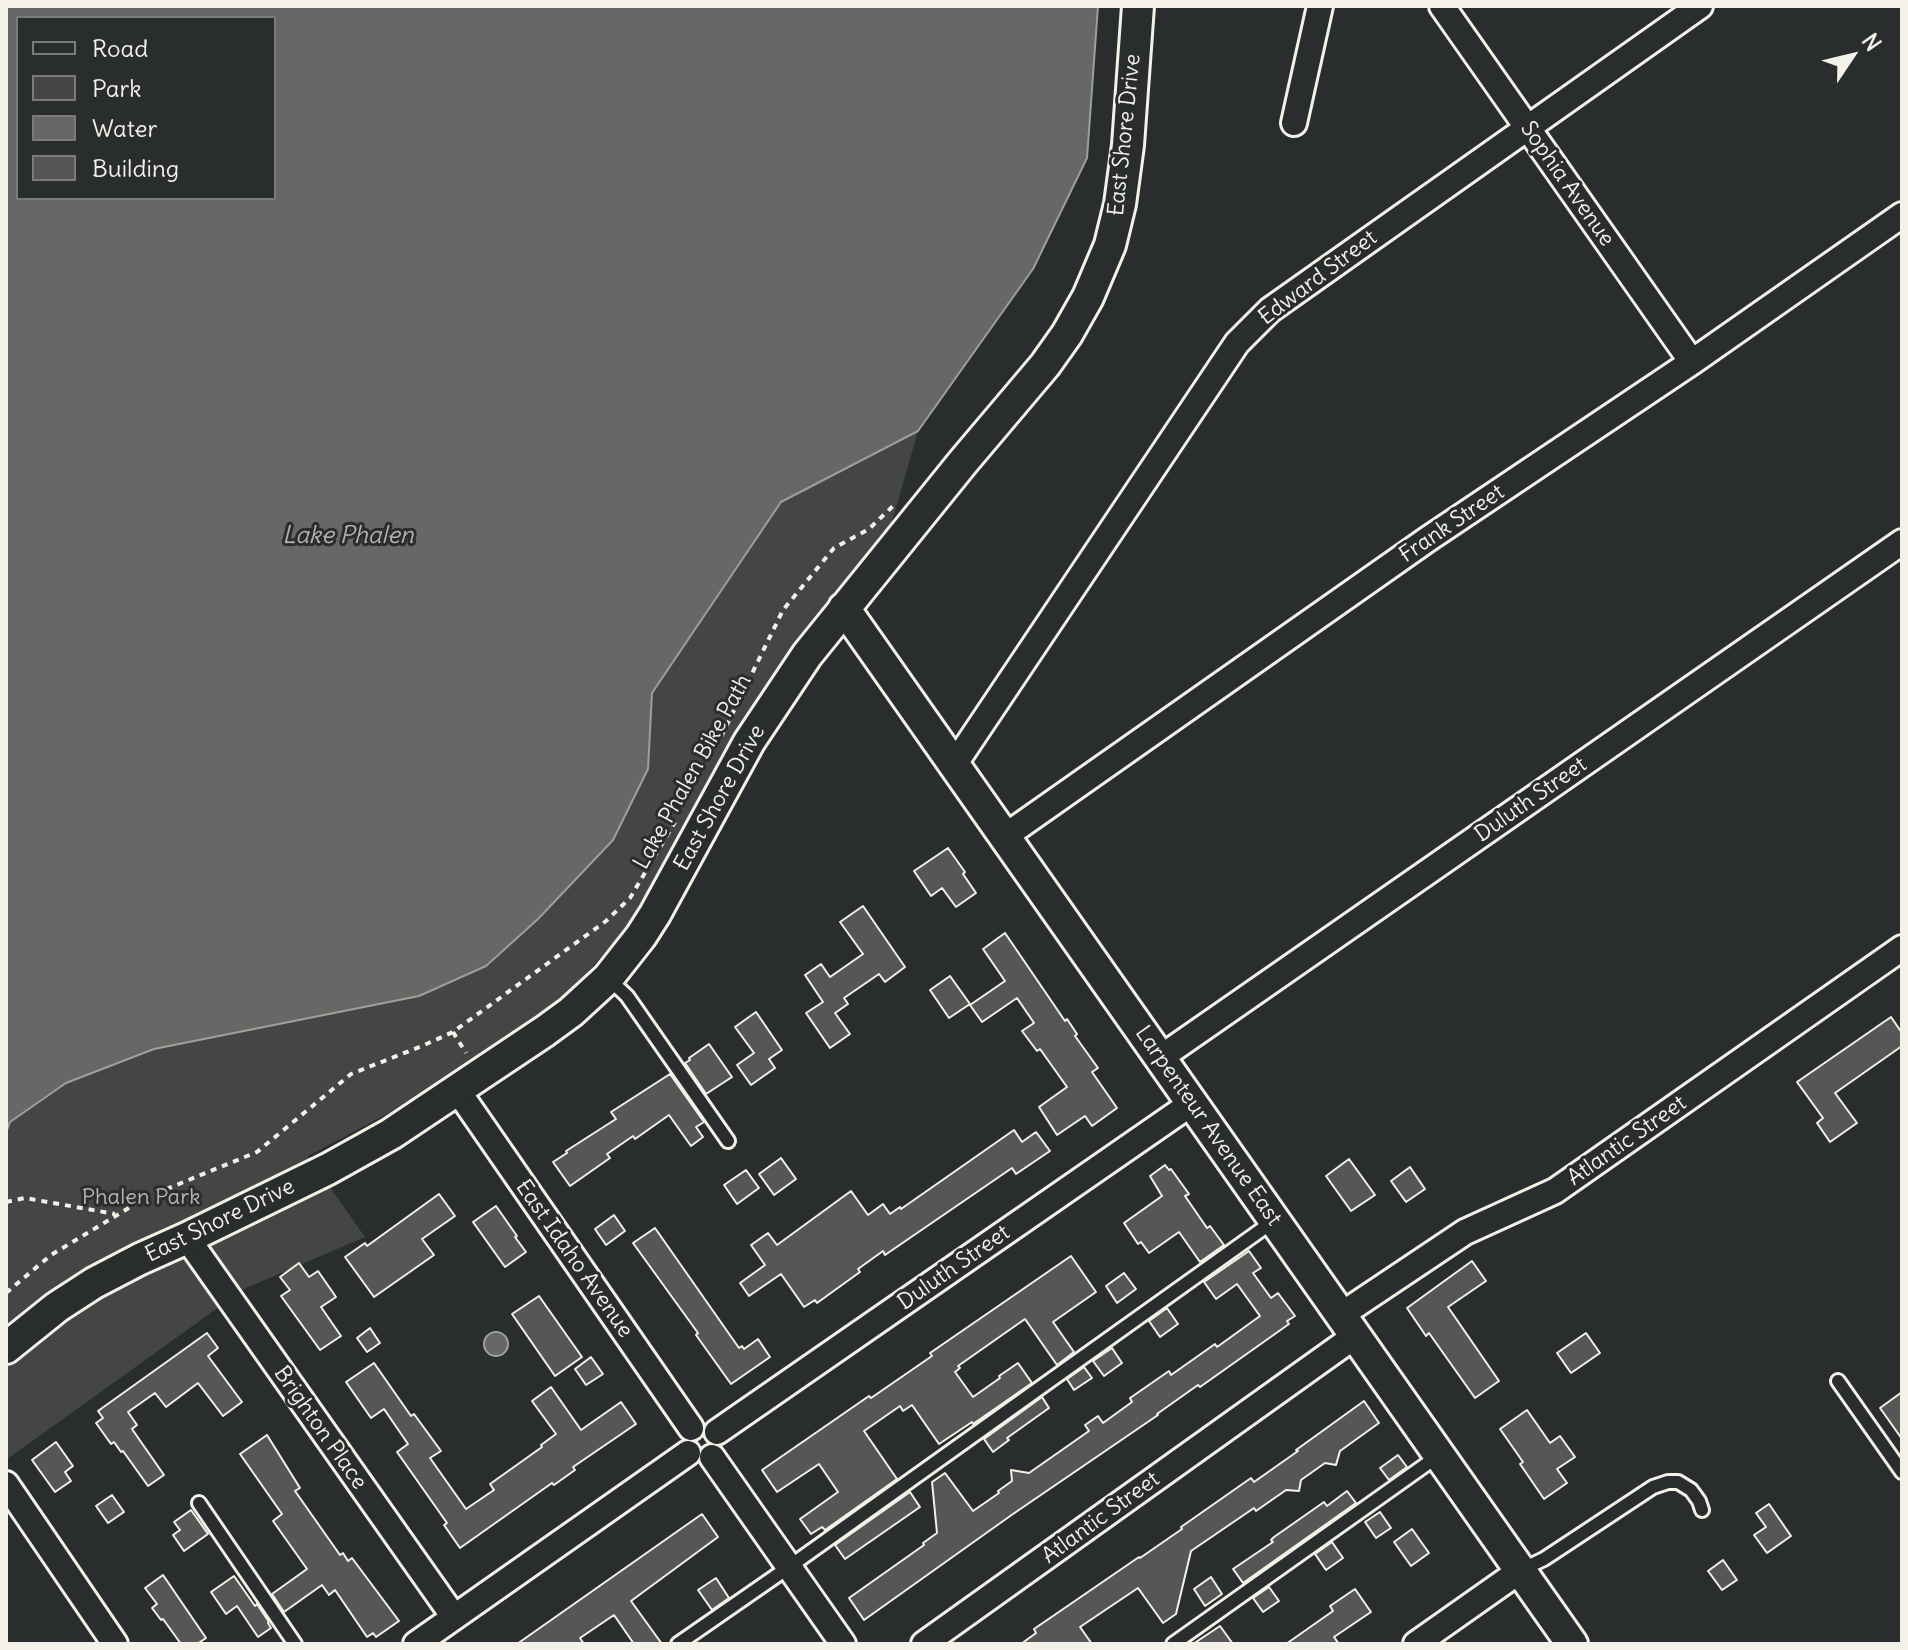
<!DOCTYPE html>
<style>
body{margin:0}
#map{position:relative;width:1908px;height:1650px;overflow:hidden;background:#2a2d2e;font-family:Delius,sans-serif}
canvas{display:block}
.frame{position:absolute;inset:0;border:8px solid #f4f1e8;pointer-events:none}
.legend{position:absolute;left:16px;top:16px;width:260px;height:184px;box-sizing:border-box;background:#2a2d2e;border:2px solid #7b7b78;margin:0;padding:10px 14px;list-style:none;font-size:24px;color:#f4f1e8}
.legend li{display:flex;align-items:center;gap:16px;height:40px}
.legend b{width:40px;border:2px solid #7b7b78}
.north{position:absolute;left:1812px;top:16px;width:80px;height:80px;-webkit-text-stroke:6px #2a2d2e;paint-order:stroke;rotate:55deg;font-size:22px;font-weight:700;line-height:32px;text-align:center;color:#f4f1e8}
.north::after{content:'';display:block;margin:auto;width:28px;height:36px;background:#f4f1e8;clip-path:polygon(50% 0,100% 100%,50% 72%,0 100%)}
</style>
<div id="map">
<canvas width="1908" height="1650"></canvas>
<div class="frame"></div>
<ul class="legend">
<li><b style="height:10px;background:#2a2d2e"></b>Road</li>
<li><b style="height:22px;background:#444645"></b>Park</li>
<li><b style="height:22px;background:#676866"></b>Water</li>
<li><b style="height:22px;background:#555756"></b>Building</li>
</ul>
<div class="north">N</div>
</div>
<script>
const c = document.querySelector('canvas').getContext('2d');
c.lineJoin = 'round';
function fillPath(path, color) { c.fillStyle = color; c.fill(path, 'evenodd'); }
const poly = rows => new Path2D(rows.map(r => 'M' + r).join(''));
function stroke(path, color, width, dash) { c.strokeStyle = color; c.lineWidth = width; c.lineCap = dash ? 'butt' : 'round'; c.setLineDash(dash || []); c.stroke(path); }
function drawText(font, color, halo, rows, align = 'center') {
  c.font = font + ' Delius,sans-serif'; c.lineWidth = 6; c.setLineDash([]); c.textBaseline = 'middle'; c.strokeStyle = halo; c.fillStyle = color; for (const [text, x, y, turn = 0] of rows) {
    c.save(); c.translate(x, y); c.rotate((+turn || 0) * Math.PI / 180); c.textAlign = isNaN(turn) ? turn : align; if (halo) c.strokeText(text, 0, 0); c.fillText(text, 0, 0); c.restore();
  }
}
fillPath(poly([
 [918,431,864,620,742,730,642,915,517,1045,308,1156,365,1237,244,1289,6,1460,6,1133,10,1122,66,1083,154,1049,419,996,648,769,652,693,781,502]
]), '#444645');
const water = poly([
 [6,6,1098,6,1087,158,1033,269,918,431,781,502,652,693,648,769,613,840,538,919,486,966,419,996,154,1049,66,1083,10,1122,6,1133,6,6],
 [18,18,274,18,274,198,18,198,18,18],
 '484 1344a12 12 0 1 1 24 0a12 12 0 1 1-24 0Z'
]);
fillPath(water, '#676866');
stroke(water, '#9f9f9a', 2);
const building = poly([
 [948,848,965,872,963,874,976,893,956,907,942,888,931,896,914,871,948,848],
 [863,906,905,967,885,982,879,974,844,998,848,1004,835,1013,850,1034,830,1048,806,1013,823,1002,805,975,821,964,830,977,863,954,840,922,863,906],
 [1005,933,1065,1021,1067,1019,1077,1034,1075,1036,1098,1068,1092,1072,1117,1108,1092,1126,1085,1116,1057,1135,1039,1107,1067,1087,1040,1049,1037,1051,1022,1031,1034,1023,1017,998,982,1022,970,1005,1005,981,983,949,1005,933],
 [950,976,970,1004,949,1018,930,990,950,976],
 [756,1012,782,1050,769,1059,775,1068,751,1085,737,1065,754,1053,735,1027,756,1012],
 [1891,1017,1902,1033,1902,1046,1835,1093,1857,1123,1830,1142,1817,1123,1823,1118,1797,1082,1891,1017],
 [709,1044,732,1077,706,1094,685,1063,690,1060,689,1058,709,1044],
 [670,1074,704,1122,696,1127,703,1137,691,1146,669,1115,635,1139,633,1136,607,1154,610,1158,570,1186,553,1162,567,1153,566,1151,616,1119,611,1112,670,1074],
 [1014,1130,1022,1142,1036,1132,1050,1151,1016,1174,1012,1168,885,1255,883,1251,858,1269,860,1272,817,1303,815,1300,804,1307,781,1274,749,1296,740,1283,765,1265,751,1245,768,1233,777,1245,851,1191,868,1215,883,1204,890,1214,900,1207,901,1209,1014,1130],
 [781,1158,796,1179,774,1195,759,1174,781,1158],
 [1349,1159,1375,1195,1351,1211,1326,1176,1349,1159],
 [1165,1165,1169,1170,1171,1169,1189,1194,1185,1196,1207,1228,1210,1226,1224,1245,1200,1262,1179,1232,1149,1253,1141,1242,1138,1244,1124,1223,1162,1196,1150,1176,1165,1165],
 [1410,1167,1425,1189,1406,1202,1391,1181,1410,1167],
 [746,1170,759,1188,737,1204,724,1185,746,1170],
 [439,1194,455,1216,422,1239,434,1255,374,1297,345,1257,365,1243,367,1246,439,1194],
 [496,1206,517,1236,515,1237,526,1252,505,1267,473,1222,496,1206],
 [614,1215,625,1231,606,1245,595,1229,614,1215],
 [655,1228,739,1348,742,1346,744,1349,758,1339,770,1357,731,1384,696,1335,698,1333,633,1243,655,1228],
 [1249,1251,1261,1268,1253,1273,1271,1298,1278,1293,1295,1316,1287,1321,1289,1324,1200,1387,1198,1385,1157,1414,1158,1415,1013,1514,864,1620,849,1598,924,1545,923,1543,937,1533,932,1482,945,1473,973,1511,999,1493,998,1491,1012,1481,1011,1470,1029,1473,1089,1431,1085,1425,1098,1416,1103,1423,1132,1402,1130,1398,1169,1371,1171,1375,1215,1344,1217,1347,1260,1316,1237,1284,1216,1299,1204,1282,1249,1251],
 [1071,1256,1096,1292,1053,1322,1074,1352,1057,1365,1025,1319,958,1366,960,1368,955,1372,973,1397,1000,1378,999,1376,1018,1363,1032,1383,973,1424,972,1422,939,1444,912,1405,903,1411,900,1406,864,1431,897,1479,825,1530,822,1527,811,1534,800,1519,838,1492,819,1464,777,1492,762,1470,869,1396,871,1398,932,1356,930,1353,1071,1256],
 [1472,1261,1486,1281,1448,1307,1499,1381,1475,1398,1429,1333,1426,1336,1407,1308,1472,1261],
 [299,1263,309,1277,318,1271,336,1297,321,1307,341,1336,320,1350,281,1296,290,1290,280,1277,299,1263],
 [1124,1273,1136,1289,1117,1303,1106,1286,1124,1273],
 [539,1296,582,1357,555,1376,512,1314,539,1296],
 [1167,1308,1178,1324,1160,1337,1149,1321,1167,1308],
 [370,1328,380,1343,367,1352,357,1338,370,1328],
 [207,1333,218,1348,208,1356,242,1402,223,1416,198,1383,166,1407,155,1393,128,1412,137,1425,132,1429,164,1475,148,1486,123,1451,121,1452,114,1442,111,1444,96,1423,103,1418,98,1411,207,1333],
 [1586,1333,1600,1353,1571,1373,1557,1353,1586,1333],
 [1112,1348,1122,1363,1104,1376,1093,1361,1112,1348],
 [591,1357,603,1374,586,1385,575,1369,591,1357],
 [374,1363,411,1416,414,1414,441,1451,430,1458,466,1509,494,1490,490,1484,542,1447,541,1445,556,1434,532,1401,551,1387,581,1430,621,1402,636,1424,573,1467,575,1470,554,1485,552,1483,460,1548,444,1525,447,1523,397,1452,408,1444,384,1409,371,1418,346,1382,374,1363],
 [1084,1367,1092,1378,1074,1390,1067,1379,1084,1367],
 [1902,1392,1902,1439,1880,1408,1902,1392],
 [1042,1397,1049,1408,1007,1438,1009,1440,993,1452,984,1439,1042,1397],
 [1364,1401,1379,1423,1340,1451,1336,1465,1325,1463,1301,1480,1299,1491,1286,1490,1256,1511,1254,1508,1191,1551,1176,1614,1163,1623,1138,1588,1080,1627,1092,1644,1021,1644,1036,1633,1034,1629,1139,1557,1140,1558,1182,1529,1181,1527,1251,1478,1254,1482,1298,1451,1296,1450,1364,1401],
 [1527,1410,1550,1443,1560,1436,1575,1457,1557,1469,1567,1483,1544,1499,1520,1464,1523,1462,1500,1429,1527,1410],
 [267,1435,300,1488,295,1491,340,1555,343,1553,348,1561,352,1558,399,1621,376,1637,373,1633,367,1637,335,1590,329,1595,322,1585,284,1612,272,1594,307,1569,273,1521,282,1514,240,1454,267,1435],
 [56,1442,73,1466,65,1472,71,1481,55,1492,32,1460,56,1442],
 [1398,1455,1407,1467,1389,1480,1380,1468,1398,1455],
 [1347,1491,1356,1503,1243,1583,1233,1569,1273,1542,1271,1540,1274,1537,1324,1502,1327,1506,1347,1491],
 [910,1492,920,1507,845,1559,835,1545,910,1492],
 [112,1495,124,1512,108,1523,96,1506,112,1495],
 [1769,1504,1791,1536,1767,1553,1754,1535,1766,1527,1756,1513,1769,1504],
 [191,1510,208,1534,184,1551,173,1535,180,1530,174,1522,191,1510],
 [1380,1512,1391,1528,1376,1538,1365,1522,1380,1512],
 [702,1514,718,1537,631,1601,662,1644,634,1644,614,1615,580,1638,584,1644,517,1644,702,1514],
 [1412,1529,1429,1553,1411,1566,1394,1542,1412,1529],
 [1332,1542,1343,1558,1326,1570,1315,1554,1332,1542],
 [1723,1560,1737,1580,1722,1590,1708,1571,1723,1560],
 [163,1575,206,1638,197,1644,181,1644,163,1619,161,1620,152,1608,157,1604,145,1588,163,1575],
 [234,1576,255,1606,257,1604,269,1622,268,1623,271,1628,258,1637,237,1606,226,1614,211,1592,234,1576],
 [1211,1577,1222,1594,1205,1606,1194,1589,1211,1577],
 [716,1578,729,1598,712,1610,698,1590,716,1578],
 [1269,1587,1279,1601,1263,1612,1253,1598,1269,1587],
 [1355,1589,1371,1612,1334,1637,1339,1644,1286,1644,1333,1611,1330,1606,1355,1589],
 [1220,1626,1233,1644,1193,1644,1220,1626]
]);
fillPath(building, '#555756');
stroke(building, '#f4f1e8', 2);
const service = poly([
 [608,978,627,996,728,1141],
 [1838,1381,1902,1472],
 [199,1503,295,1644],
 [1521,1570,1544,1559,1653,1487,1668,1482,1678,1482,1691,1490,1699,1501,1702,1510],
 [678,1644,789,1567,1275,1220],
 [1173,1644,1438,1456]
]);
const minor = poly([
 [1442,6,1692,362],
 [1294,123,1320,6],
 [954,765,1237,343,1270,310,1700,6],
 [1004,837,1428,539,1692,362,1902,215],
 [1160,1058,1902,542],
 [458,1091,691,1428],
 [187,1238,454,1617],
 [1341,1315,1465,1232,1555,1191,1902,948],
 [717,1432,1192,1103],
 [712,1457,843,1644],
 [6,1484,115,1644],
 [416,1644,688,1453],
 [924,1644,1355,1336],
 [1416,1644,1521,1570]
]);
const tertiary = poly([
 [844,608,1572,1644],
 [6,1348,57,1307,94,1283,140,1259,187,1238,328,1169,391,1134,545,1031,571,1012,608,978,641,936,655,914,749,742,807,655,963,462,1045,365,1067,334,1088,297,1110,245,1120,204,1128,145,1138,6]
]);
stroke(service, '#f4f1e8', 18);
stroke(minor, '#f4f1e8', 30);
stroke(tertiary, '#f4f1e8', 36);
stroke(poly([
 [721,737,783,610,834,548,869,529,894,505],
 [453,1032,466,1053],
 [6,1202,25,1198,115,1214],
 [6,1293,51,1255,147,1197,257,1152,351,1074,422,1046,453,1032,606,921,630,898,675,822]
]), '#f4f1e8', 4, [6, 6]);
stroke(service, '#2a2d2e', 12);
stroke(minor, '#2a2d2e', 24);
stroke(tertiary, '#2a2d2e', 30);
drawText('22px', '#f4f1e8', '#2a2d2e', [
 ["East Shore Drive",1125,135,-84],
 ["Sophia Avenue",1567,184,55],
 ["Edward Street",1318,278,-37],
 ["Frank Street",1452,524,-34],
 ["Lake Phalen Bike Path",693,772,-61],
 ["East Shore Drive",720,798,-61],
 ["Duluth Street",1531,800,-35],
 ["Larpenteur Avenue East",1208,1126,55],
 ["Atlantic Street",1627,1141,-35],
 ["East Shore Drive",220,1221,-26],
 ["East Idaho Avenue",574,1259,55],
 ["Duluth Street",954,1268,-35],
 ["Brighton Place",320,1428,55],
 ["Atlantic Street",1101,1518,-36]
]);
drawText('22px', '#b6b5af', '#2a2d2e', [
 ["Phalen Park",141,1198]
]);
drawText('italic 24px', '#b5b3ae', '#2a2d2e', [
 ["Lake Phalen",348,536]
]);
</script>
